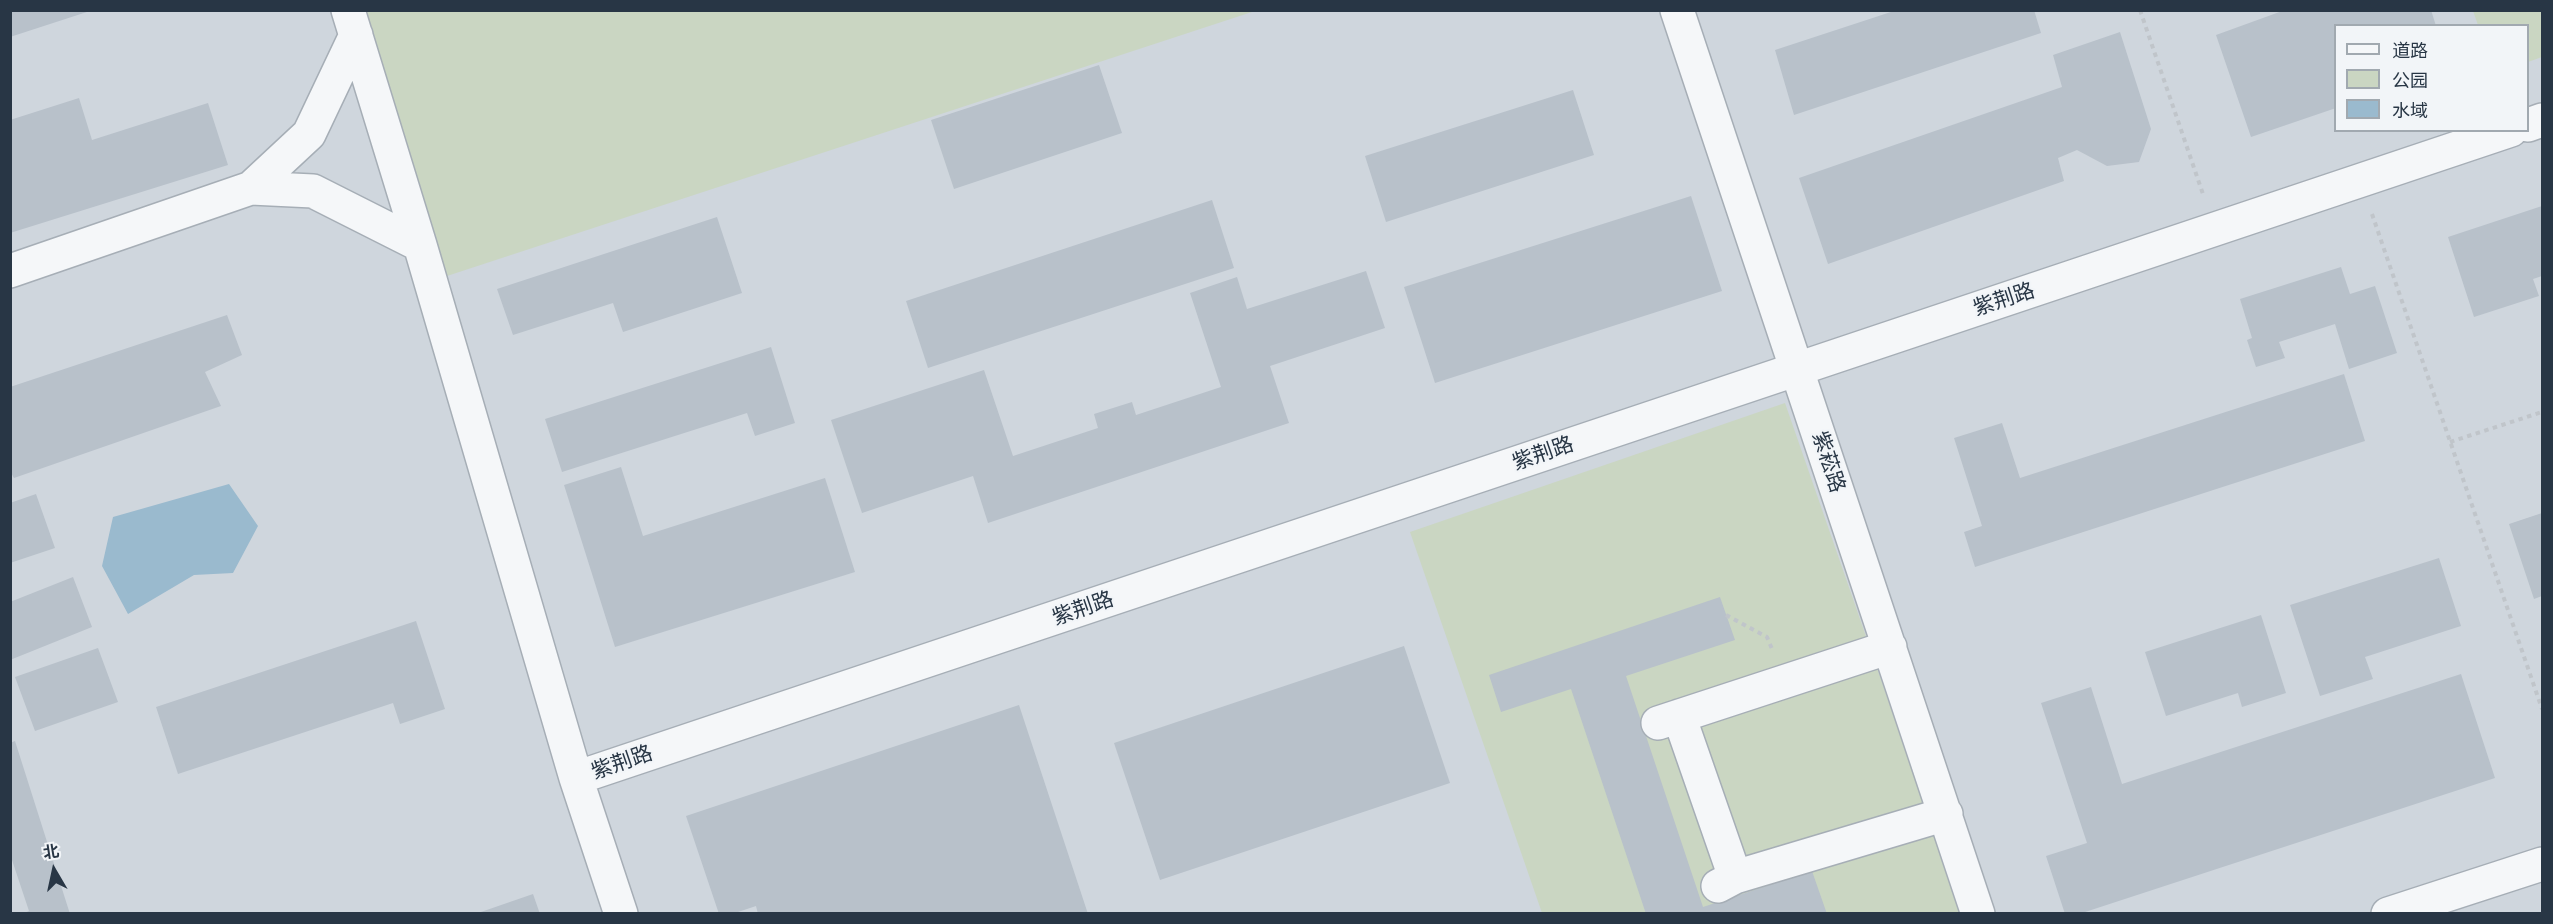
<!DOCTYPE html>
<meta charset="utf-8">
<style>
body{margin:0}
#map{position:relative;width:2553px;height:924px;overflow:hidden;background:#e2e7eb;font-family:Figtree,"Noto Sans SC",sans-serif}
canvas{display:block}
.frame{position:absolute;inset:0;border:12px solid #283645;pointer-events:none}
.legend{position:absolute;left:2334px;top:24px;width:195px;height:108px;box-sizing:border-box;background:#f2f5f8;border:2px solid #a1a9b0;margin:0;padding:8px 10px;list-style:none;font-size:18px;color:#283645}
.legend li{display:flex;align-items:center;gap:12px;height:30px}
.legend b{width:30px;border:2px solid #a1a9b0}
.north{position:absolute;left:24px;top:840px;width:60px;height:60px;-webkit-text-stroke:4px #f2f5f8;paint-order:stroke;rotate:351deg;font-size:16px;font-weight:700;line-height:24px;text-align:center;color:#283645}
.north::after{content:'';display:block;margin:auto;width:21px;height:27px;background:#283645;clip-path:polygon(50% 0,100% 100%,50% 72%,0 100%)}
</style>
<div id="map">
<canvas width="2553" height="924"></canvas>
<div class="frame"></div>
<ul class="legend">
<li><b style="height:8px;background:#f5f7f9"></b>道路</li>
<li><b style="height:16px;background:#cad6c2"></b>公园</li>
<li><b style="height:16px;background:#9abace"></b>水域</li>
</ul>
<div class="north">北</div>
</div>
<script>
const c = document.querySelector('canvas').getContext('2d');
c.lineJoin = 'round';
function fillPath(path, color) { c.fillStyle = color; c.fill(path, 'evenodd'); }
const poly = rows => new Path2D(rows.map(r => 'M' + r).join(''));
function stroke(path, color, width, dash) { c.strokeStyle = color; c.lineWidth = width; c.lineCap = dash ? 'butt' : 'round'; c.setLineDash(dash || []); c.stroke(path); }
function drawText(font, color, halo, rows, align = 'center') {
  c.font = font + ' Figtree,"Noto Sans SC",sans-serif'; c.lineWidth = 4.5; c.setLineDash([]); c.textBaseline = 'middle'; c.strokeStyle = halo; c.fillStyle = color; for (const [text, x, y, turn = 0] of rows) {
    c.save(); c.translate(x, y); c.rotate((+turn || 0) * Math.PI / 180); c.textAlign = isNaN(turn) ? turn : align; if (halo) c.strokeText(text, 0, 0); c.fillText(text, 0, 0); c.restore();
  }
}
fillPath(poly([
 [11,11,2542,11,2542,913,11,913],
 [2336,26,2528,26,2528,130,2336,130]
]), '#cfd6dd');
fillPath(poly([
 [362,10,1255,11,447,276],
 [2473,11,2542,11,2542,57,2528,62,2528,26,2478,25],
 [1785,403,1962,913,1542,913,1410,532]
]), '#cad6c2');
fillPath(poly([
 [229,484,258,526,233,573,194,575,128,614,102,566,113,517]
]), '#9abace');
fillPath(poly([
 [10,10,90,10,90,11,10,37],
 [1897,10,2034,10,2041,33,1794,115,1775,50],
 [2285,10,2431,10,2436,26,2336,26,2336,108,2251,137,2216,35],
 [2120,32,2151,129,2139,162,2107,166,2077,150,2058,158,2064,181,1828,264,1799,178,2062,87,2053,55],
 [1099,65,1122,133,954,189,931,120],
 [1573,90,1594,155,1386,222,1365,156],
 [79,98,92,140,208,103,228,165,10,233,10,120],
 [1691,196,1722,291,1435,383,1404,287],
 [1212,200,1234,268,928,368,906,301],
 [2542,206,2542,276,2533,279,2539,296,2474,317,2448,237],
 [717,217,742,293,623,332,613,303,513,335,497,289],
 [2341,267,2350,294,2375,286,2397,353,2349,369,2335,324,2279,342,2285,358,2256,367,2247,340,2252,338,2240,299],
 [1366,271,1385,328,1270,366,1289,423,988,523,973,476,862,513,831,420,984,370,1013,456,1098,428,1094,414,1132,402,1136,415,1221,387,1190,293,1237,277,1247,309],
 [227,315,242,355,205,372,221,406,14,478,10,471,10,387],
 [771,347,795,423,755,436,747,413,562,472,545,419],
 [2344,374,2365,441,1975,567,1964,532,1982,526,1954,438,2002,423,2020,478],
 [621,467,643,536,825,478,855,572,615,647,564,485],
 [36,494,55,548,10,563,10,503],
 [2542,513,2542,596,2534,599,2509,524],
 [2439,558,2461,626,2365,657,2373,679,2320,696,2290,605],
 [73,577,92,627,10,660,10,602],
 [1720,597,1735,640,1626,676,1703,907,1812,871,1827,914,1646,914,1571,689,1501,712,1489,675],
 [2261,615,2286,693,2242,707,2238,693,2166,716,2145,652],
 [416,621,445,709,400,724,393,703,178,774,156,707],
 [1404,646,1450,783,1160,880,1114,743],
 [98,648,118,702,35,731,15,677],
 [2461,674,2495,778,2079,914,2065,914,2046,856,2087,843,2041,703,2091,687,2122,784],
 [1019,705,1088,914,758,914,756,906,732,914,719,914,686,816],
 [15,741,70,914,22,914,29,911,10,854,10,743],
 [533,894,540,914,478,914,478,913]
]), '#b8c1ca');
const minor = poly([
 [348,10,420,245,576,778,621,914],
 [1677,10,1978,914],
 [356,35,309,134,251,188,313,191,420,245],
 [2528,125,2542,120],
 [10,271,251,188],
 [1679,716,1735,877],
 [1658,723,1890,647],
 [576,778,2511,130],
 [1718,886,1735,877,1946,814],
 [2388,914,2542,864]
]);
stroke(minor, '#a6aeb6', 36);
stroke(poly([
 [2140,10,2204,197],
 [2372,214,2542,709],
 [2450,442,2542,412],
 [1726,615,1767,637,1772,649]
]), '#c0c5ca', 4, [4.5, 4.5]);
stroke(minor, '#f5f7f9', 33);
drawText('21px', '#283645', '#f2f5f8', [
 ["紫荆路",2004,300,-18],
 ["紫荆路",1543,454,-19],
 ["紫菘路",1828,462,72],
 ["紫荆路",1083,609,-19],
 ["紫荆路",622,763,-19]
]);
</script>
